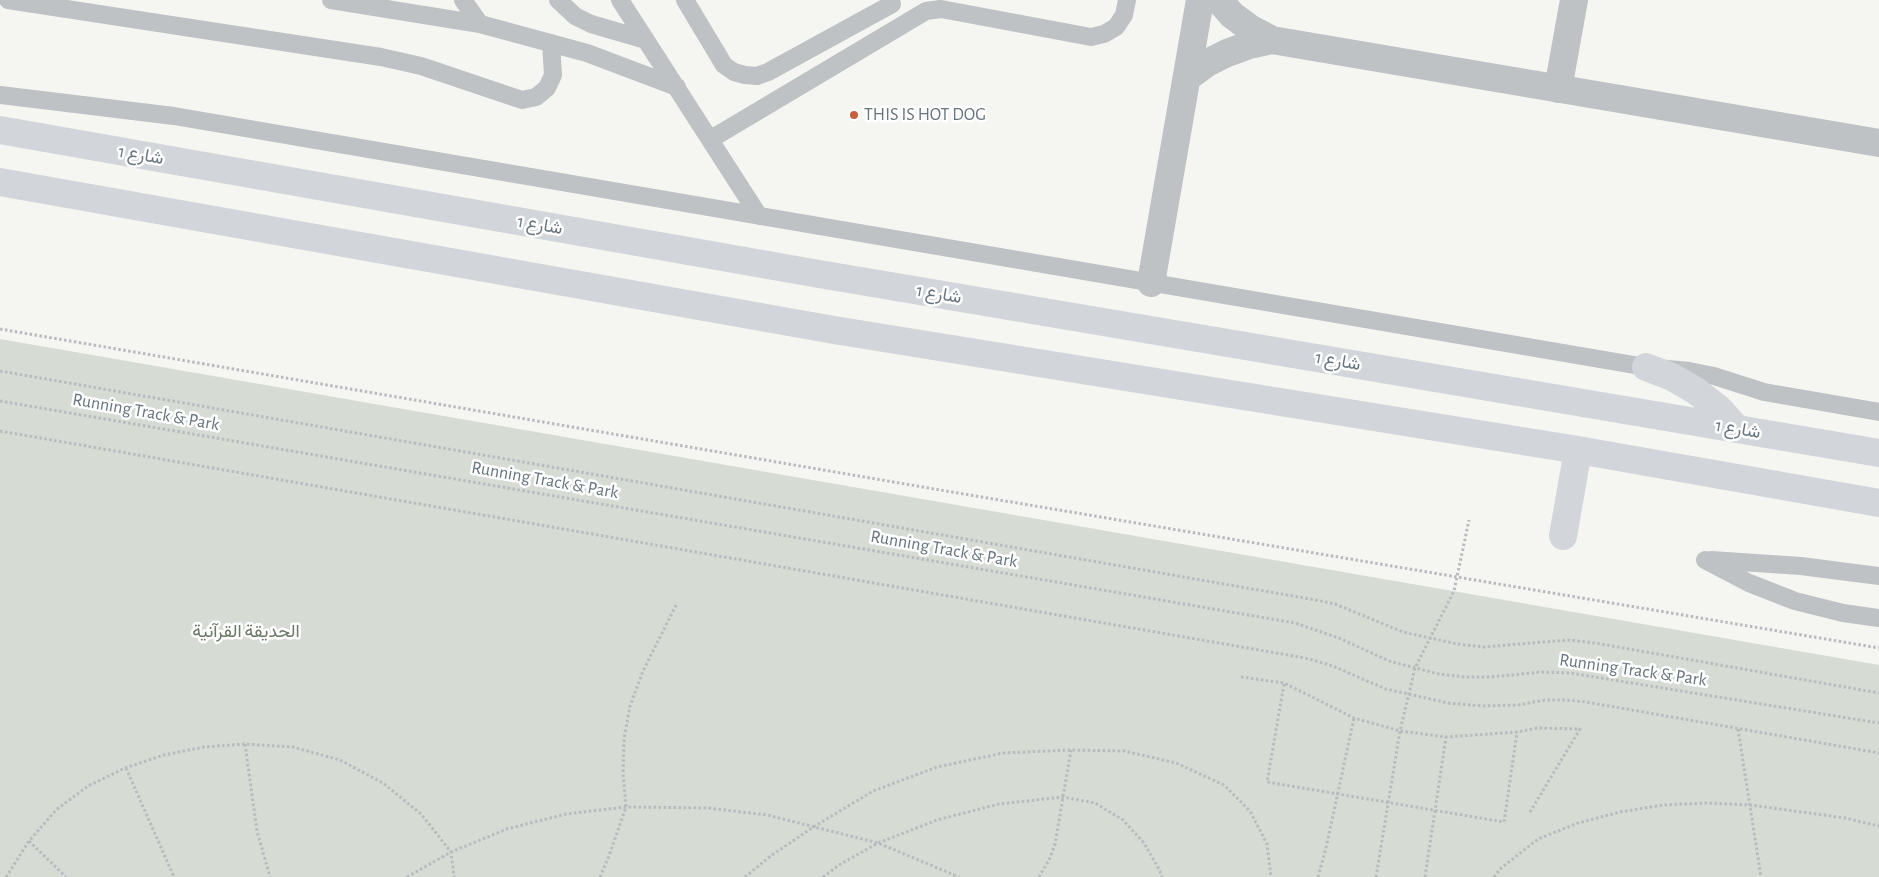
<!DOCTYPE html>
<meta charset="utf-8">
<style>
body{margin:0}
canvas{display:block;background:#f5f5f2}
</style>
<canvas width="1879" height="877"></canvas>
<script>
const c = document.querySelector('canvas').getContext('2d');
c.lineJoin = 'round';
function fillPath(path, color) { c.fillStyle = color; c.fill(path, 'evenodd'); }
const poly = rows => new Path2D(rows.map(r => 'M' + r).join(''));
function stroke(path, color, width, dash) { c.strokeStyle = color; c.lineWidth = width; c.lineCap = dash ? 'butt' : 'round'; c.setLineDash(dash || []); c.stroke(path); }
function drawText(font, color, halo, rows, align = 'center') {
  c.font = font + ' "Alegreya Sans",Vazirmatn,sans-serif'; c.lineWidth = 5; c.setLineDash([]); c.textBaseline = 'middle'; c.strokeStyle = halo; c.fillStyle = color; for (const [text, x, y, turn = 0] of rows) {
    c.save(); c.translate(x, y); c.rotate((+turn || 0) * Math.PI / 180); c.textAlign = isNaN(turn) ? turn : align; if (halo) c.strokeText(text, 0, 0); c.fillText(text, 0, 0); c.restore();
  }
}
fillPath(poly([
 [0,339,1879,665,1879,877,0,877]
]), '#d6dbd4');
stroke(poly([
 [0,329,952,492,1879,648],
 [0,371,1316,600,1335,604,1403,632,1457,644,1484,647,1568,640,1595,643,1879,693],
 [0,401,1295,623,1339,638,1389,661,1439,674,1465,677,1490,677,1542,672,1570,673,1879,723],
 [0,431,1305,658,1330,665,1386,689,1448,703,1483,706,1518,705,1545,700,1566,700,1586,702,1879,753],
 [1241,677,1284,683,1354,718,1400,731,1446,737,1517,732,1537,728,1580,729,1530,812],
 [1284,684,1267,782,1504,822,1517,732],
 [1738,729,1761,877],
 [245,744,257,831,270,877],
 [126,768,174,877],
 [29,841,66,877],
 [6,877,29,841,56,810,88,786,125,768,164,755,204,747,245,744,293,747,340,760,383,783,421,814,451,852,454,877],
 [407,877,451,852,507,829,566,814,626,807,708,808,767,815,878,843,959,877],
 [600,877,609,856,626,807,623,773,624,739,630,706,643,671,677,603],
 [745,877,772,855,815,826,873,791,937,767,1003,753,1071,750,1124,751,1176,763,1224,785,1250,811,1267,844,1271,877],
 [823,877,839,865,878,843,937,820,999,804,1063,797,1095,803,1123,820,1144,843,1160,871,1162,877],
 [1039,877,1050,858,1055,844,1071,750],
 [1318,877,1326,848,1354,718],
 [1376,877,1400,731,1415,668,1454,591,1469,520],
 [1425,877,1446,737],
 [1494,877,1500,869,1538,839,1578,823,1620,812,1663,805,1706,803,1750,805,1845,818,1879,826]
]), '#b8bbbd', 3, [2.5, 2.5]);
stroke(poly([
 [8,0,381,57,421,66,522,100,536,97,547,88,553,75,551,43],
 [331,0,480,24,587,53,677,87],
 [463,0,480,24],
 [558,0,575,16,591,24,646,40],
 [620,0,759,216],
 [685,0,724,65,734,72,745,75,757,76,768,72,892,4],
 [0,95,174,116,1646,367,1689,371,1714,376,1764,392,1879,412],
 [711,139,926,11,941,9,1091,37,1104,34,1116,27,1124,15,1127,0],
 [1705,560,1749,583,1795,601,1843,613,1879,618],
 [1711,560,1801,566,1879,576]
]), '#bec2c5', 18);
stroke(poly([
 [1219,0,1232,15,1251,29,1272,40,1879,143],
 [1188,77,1207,63,1227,53,1249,45,1272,40],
 [1558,89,1574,0],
 [1151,283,1200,0]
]), '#bec2c5', 28);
stroke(poly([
 [0,130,819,274,1879,453],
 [0,182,834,330,1578,450,1879,503],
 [1646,367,1672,377,1696,391,1718,408,1737,429],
 [1563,536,1578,450]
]), '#d2d6da', 28);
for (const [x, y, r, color] of [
 [854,115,5,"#cf5c38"]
]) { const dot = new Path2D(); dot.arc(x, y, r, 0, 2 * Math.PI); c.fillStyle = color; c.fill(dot); stroke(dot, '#fff', 2); }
drawText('18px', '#677580', '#fff', [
 ["THIS IS HOT DOG",864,115]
], 'left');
drawText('18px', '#677580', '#fff', [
 ["شارع 1",141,155,10],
 ["شارع 1",540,225,10],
 ["شارع 1",939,294,10],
 ["شارع 1",1338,361,10],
 ["Running Track & Park",146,412,10],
 ["شارع 1",1738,429,10],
 ["Running Track & Park",545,480,10],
 ["Running Track & Park",944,549,10],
 ["Running Track & Park",1633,670,8]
]);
drawText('18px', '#697865', '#fff', [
 ["الحديقة القرآنية",246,632]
]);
</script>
